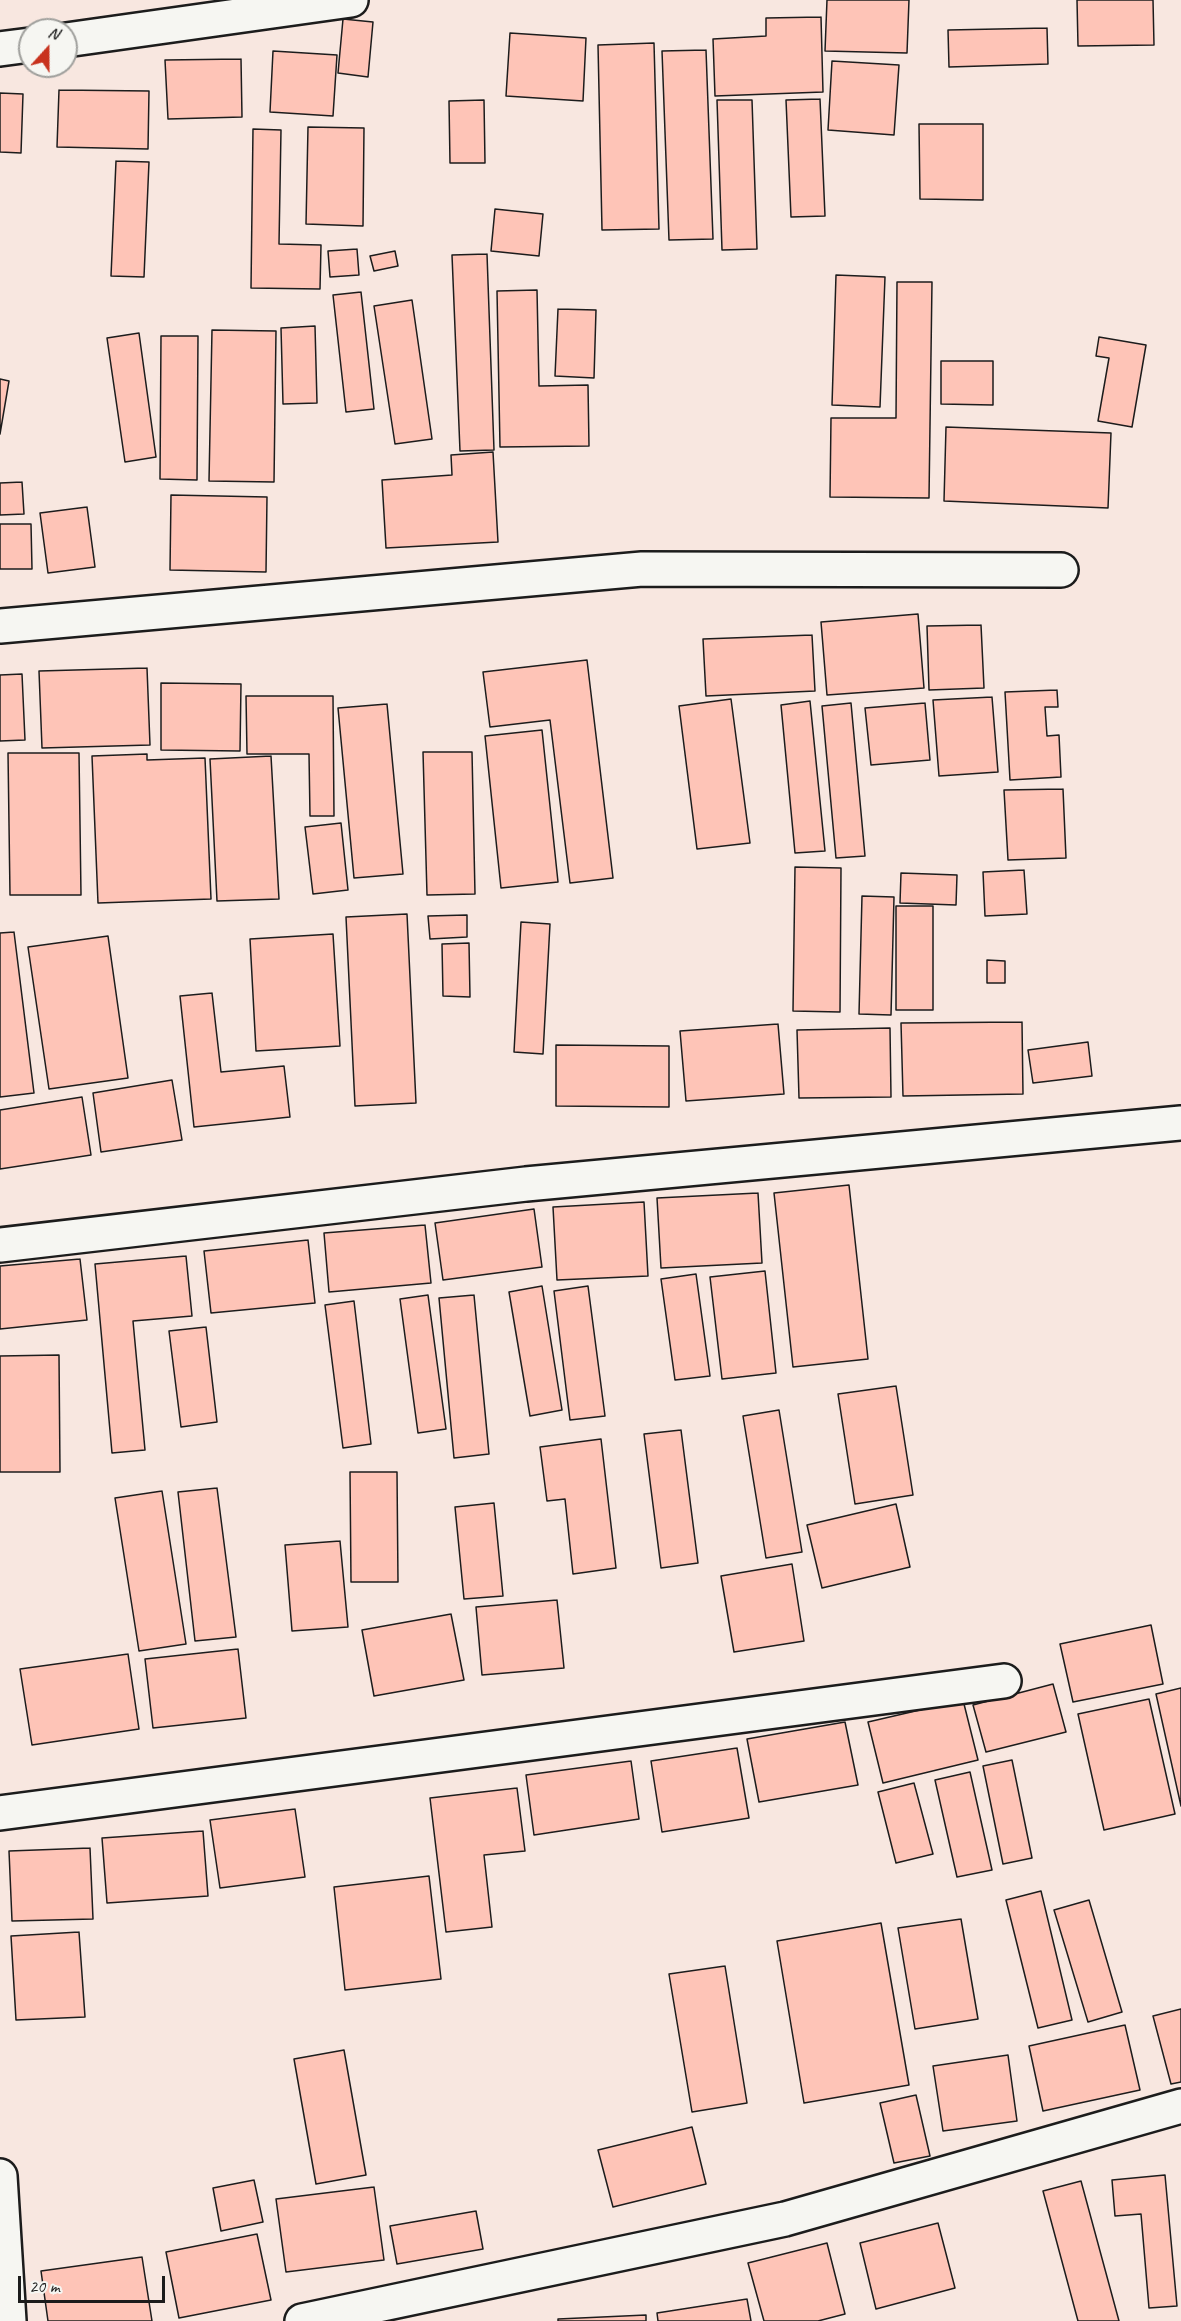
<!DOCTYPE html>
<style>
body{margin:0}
#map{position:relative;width:1181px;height:2321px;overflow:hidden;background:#f8e7e0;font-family:Caveat,sans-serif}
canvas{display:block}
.north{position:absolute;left:18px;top:18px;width:60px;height:60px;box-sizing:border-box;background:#f6f6f2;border:2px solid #9f9f9c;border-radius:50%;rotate:21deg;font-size:16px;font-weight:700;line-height:24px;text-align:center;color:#1c1c1c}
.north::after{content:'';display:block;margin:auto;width:21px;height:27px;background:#c8321e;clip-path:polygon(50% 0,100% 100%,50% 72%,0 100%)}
.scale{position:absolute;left:18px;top:2276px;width:147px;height:27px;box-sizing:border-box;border:3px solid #1c1c1c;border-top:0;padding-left:8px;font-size:18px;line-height:21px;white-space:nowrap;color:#1c1c1c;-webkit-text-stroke:4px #f6f6f2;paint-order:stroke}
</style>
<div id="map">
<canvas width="1181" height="2321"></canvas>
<div class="north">N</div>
<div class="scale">20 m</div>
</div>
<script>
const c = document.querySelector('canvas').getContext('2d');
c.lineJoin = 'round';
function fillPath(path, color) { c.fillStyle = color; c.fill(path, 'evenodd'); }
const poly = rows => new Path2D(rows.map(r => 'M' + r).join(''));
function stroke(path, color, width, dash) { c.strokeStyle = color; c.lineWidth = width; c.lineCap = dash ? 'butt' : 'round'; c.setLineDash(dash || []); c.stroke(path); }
const building = poly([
 [827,0,909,0,907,53,825,51,827,0],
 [1077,0,1153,0,1154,45,1078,46,1077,0],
 [821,17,823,92,715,96,713,39,766,36,766,18,821,17],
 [343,19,373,22,368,77,338,73,343,19],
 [1047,28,1048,64,949,67,948,30,1047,28],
 [510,33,586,38,583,101,506,96,510,33],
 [654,43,659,229,602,230,598,45,654,43],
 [706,50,713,239,669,240,662,51,706,50],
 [273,51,337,55,333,116,270,112,273,51],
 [241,59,242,117,168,119,165,60,241,59],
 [832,61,899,65,894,135,828,130,832,61],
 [59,90,149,91,148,149,57,147,59,90],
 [0,93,23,94,21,153,0,152,0,93],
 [820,99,825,216,791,217,786,100,820,99],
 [484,100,485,163,450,163,449,101,484,100],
 [717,100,752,100,757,249,722,250,717,100],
 [919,124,983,124,983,200,920,199,919,124],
 [308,127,364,128,363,226,306,224,308,127],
 [253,129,281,130,279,244,321,245,320,289,251,288,253,129],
 [116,161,149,162,144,277,111,276,116,161],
 [495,209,543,214,539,256,491,251,495,209],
 [357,249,359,275,330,277,328,251,357,249],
 [395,251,398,266,374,271,370,256,395,251],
 [487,254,494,450,460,451,452,255,487,254],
 [836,275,885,277,880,407,832,405,836,275],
 [897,282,932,282,929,498,830,497,831,418,896,418,897,282],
 [537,290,539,386,588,385,589,446,500,447,497,291,537,290],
 [361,292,374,409,346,412,333,295,361,292],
 [412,300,432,439,395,444,374,306,412,300],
 [558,309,596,310,594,378,555,376,558,309],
 [315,326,317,403,283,404,281,328,315,326],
 [212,330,276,331,274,482,209,481,212,330],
 [139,333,156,457,125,462,107,338,139,333],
 [161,336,198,336,197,480,160,479,161,336],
 [1099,337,1146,345,1132,427,1098,421,1109,358,1096,356,1099,337],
 [941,361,993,361,993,405,941,404,941,361],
 [0,379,9,381,0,434,0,379],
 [946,427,1111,433,1108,508,944,501,946,427],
 [493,452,498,542,386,548,382,480,452,475,451,455,493,452],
 [22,482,24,514,0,515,0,483,22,482],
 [171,495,267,497,266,572,170,570,171,495],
 [87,507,95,567,48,573,40,513,87,507],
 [0,524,31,524,32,569,0,569,0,524],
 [918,614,924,688,827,695,821,622,918,614],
 [981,625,984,688,929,690,927,626,981,625],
 [812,635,815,691,706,696,703,639,812,635],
 [587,660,613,878,570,883,550,720,490,727,483,672,587,660],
 [147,668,150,745,42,748,39,671,147,668],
 [22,674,25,740,0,741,0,675,22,674],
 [161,683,241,684,240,751,161,750,161,683],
 [1057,690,1058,707,1045,707,1047,736,1059,735,1061,777,1010,780,1005,692,1057,690],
 [246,696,333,696,334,816,310,816,309,754,247,754,246,696],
 [992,697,998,772,939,776,933,700,992,697],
 [731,699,750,843,697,849,679,706,731,699],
 [810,701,825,851,795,853,781,705,810,701],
 [851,703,865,856,836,858,822,706,851,703],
 [925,703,930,760,871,765,865,708,925,703],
 [387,704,403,874,354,878,338,708,387,704],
 [542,730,558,882,501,888,485,736,542,730],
 [423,752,472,752,475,894,427,895,423,752],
 [8,753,79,753,81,895,10,895,8,753],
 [147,754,147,760,205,758,211,899,98,903,92,756,147,754],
 [271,756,279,899,217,901,210,759,271,756],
 [1063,789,1066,858,1008,860,1004,790,1063,789],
 [341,823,348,890,313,894,305,827,341,823],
 [795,867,841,868,840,1012,793,1011,795,867],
 [1024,870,1027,914,985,916,983,872,1024,870],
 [901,873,957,875,956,905,900,903,901,873],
 [862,896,894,897,891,1015,859,1014,862,896],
 [896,906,933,906,933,1010,896,1010,896,906],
 [407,914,416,1103,355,1106,346,917,407,914],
 [467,915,467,937,430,939,428,916,467,915],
 [521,922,550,924,543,1054,514,1052,521,922],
 [14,932,34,1093,0,1097,0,933,14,932],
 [333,934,340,1046,256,1051,250,939,333,934],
 [108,936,128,1078,49,1089,28,947,108,936],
 [469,943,470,997,443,996,442,944,469,943],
 [987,960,1005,961,1005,983,987,983,987,960],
 [212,993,221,1072,284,1066,290,1117,194,1127,180,996,212,993],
 [1022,1022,1023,1094,903,1096,901,1023,1022,1022],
 [778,1024,784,1094,686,1101,680,1031,778,1024],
 [890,1028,891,1097,799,1098,797,1030,890,1028],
 [1088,1042,1092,1076,1033,1083,1028,1050,1088,1042],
 [556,1045,669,1046,669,1107,556,1106,556,1045],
 [172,1080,182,1140,101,1152,93,1093,172,1080],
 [82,1097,91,1155,0,1169,0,1110,82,1097],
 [849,1185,868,1359,793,1367,774,1193,849,1185],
 [758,1193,762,1263,661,1268,657,1198,758,1193],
 [644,1202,648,1276,557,1280,553,1207,644,1202],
 [534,1209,542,1267,443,1280,435,1223,534,1209],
 [425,1225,431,1283,329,1292,324,1233,425,1225],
 [308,1240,315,1303,211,1313,204,1251,308,1240],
 [186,1256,192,1316,133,1321,145,1450,112,1453,95,1264,186,1256],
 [80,1259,87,1320,0,1329,0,1266,80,1259],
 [765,1271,776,1373,722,1379,710,1277,765,1271],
 [696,1274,710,1376,675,1380,661,1279,696,1274],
 [542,1286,562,1410,530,1416,509,1292,542,1286],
 [588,1286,605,1416,570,1420,554,1291,588,1286],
 [428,1295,446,1429,418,1433,400,1299,428,1295],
 [474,1295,489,1454,454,1458,439,1298,474,1295],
 [354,1301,371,1444,343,1448,325,1305,354,1301],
 [206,1327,217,1422,181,1427,169,1331,206,1327],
 [59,1355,60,1472,0,1472,0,1356,59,1355],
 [896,1386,913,1495,855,1504,838,1394,896,1386],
 [779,1410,802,1552,766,1558,743,1416,779,1410],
 [681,1430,698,1563,661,1568,644,1434,681,1430],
 [601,1439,616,1568,573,1574,565,1499,547,1501,540,1447,601,1439],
 [350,1472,397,1472,398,1582,351,1582,350,1472],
 [217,1488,236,1637,195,1641,178,1492,217,1488],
 [162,1491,186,1644,139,1651,115,1498,162,1491],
 [494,1503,503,1596,464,1599,455,1507,494,1503],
 [896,1504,910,1567,822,1588,807,1525,896,1504],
 [340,1541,348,1627,292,1631,285,1545,340,1541],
 [792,1564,804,1641,734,1652,721,1576,792,1564],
 [557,1600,564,1668,482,1675,476,1607,557,1600],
 [451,1614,464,1680,374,1696,362,1630,451,1614],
 [1151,1625,1163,1684,1073,1702,1060,1644,1151,1625],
 [238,1649,246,1718,153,1728,145,1659,238,1649],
 [128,1654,139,1729,32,1745,20,1669,128,1654],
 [1053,1684,1066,1732,986,1752,973,1705,1053,1684],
 [1181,1688,1181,1806,1156,1694,1181,1688],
 [1149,1699,1175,1814,1104,1830,1078,1714,1149,1699],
 [963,1700,978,1760,883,1783,868,1722,963,1700],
 [845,1722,858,1785,759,1802,747,1739,845,1722],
 [737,1748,749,1818,662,1832,651,1761,737,1748],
 [1012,1760,1032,1858,1003,1864,983,1766,1012,1760],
 [631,1761,639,1819,534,1835,526,1775,631,1761],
 [970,1772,992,1870,957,1877,935,1780,970,1772],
 [914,1783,933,1854,896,1863,878,1792,914,1783],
 [517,1788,525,1851,484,1855,492,1927,446,1932,430,1798,517,1788],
 [295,1809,305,1877,220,1888,210,1820,295,1809],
 [203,1831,208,1896,107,1903,102,1838,203,1831],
 [90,1848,93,1919,12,1921,9,1851,90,1848],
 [429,1876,441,1979,345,1990,334,1887,429,1876],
 [1041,1891,1072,2020,1038,2028,1006,1900,1041,1891],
 [1089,1900,1122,2012,1088,2022,1054,1910,1089,1900],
 [961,1919,978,2019,915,2029,898,1928,961,1919],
 [881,1923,909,2085,804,2103,777,1941,881,1923],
 [79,1932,85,2017,16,2020,11,1936,79,1932],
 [725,1966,747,2103,692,2112,669,1974,725,1966],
 [1181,2009,1181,2082,1171,2084,1153,2016,1181,2009],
 [1125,2025,1140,2090,1043,2111,1029,2046,1125,2025],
 [344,2050,366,2175,316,2184,294,2059,344,2050],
 [1008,2055,1017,2121,943,2131,933,2066,1008,2055],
 [916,2095,930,2156,894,2163,880,2103,916,2095],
 [692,2127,706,2184,613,2207,598,2150,692,2127],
 [1165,2175,1177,2306,1149,2308,1141,2214,1115,2216,1112,2180,1165,2175],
 [254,2180,263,2222,221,2231,213,2188,254,2180],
 [1081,2181,1119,2321,1078,2321,1043,2191,1081,2181],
 [374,2187,384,2260,286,2272,276,2199,374,2187],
 [476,2211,483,2249,397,2264,390,2226,476,2211],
 [938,2223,955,2288,876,2309,860,2243,938,2223],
 [257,2234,271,2300,179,2318,166,2252,257,2234],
 [827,2243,845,2314,818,2321,764,2321,748,2263,827,2243],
 [142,2257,152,2321,48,2321,41,2271,142,2257],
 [747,2299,751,2321,658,2321,657,2313,747,2299],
 [646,2315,646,2321,558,2321,558,2319,646,2315]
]);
fillPath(building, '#fec4b7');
stroke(building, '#1c1c1c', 1.5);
const minor = poly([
 [66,40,351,0],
 [0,49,30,45],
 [0,626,642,569,1061,570],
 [0,1245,526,1184,1181,1123],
 [0,1813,1004,1681],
 [0,2176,9,2321],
 [302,2321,785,2219,1181,2106]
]);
stroke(minor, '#1c1c1c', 38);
stroke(minor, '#f6f6f2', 33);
</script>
